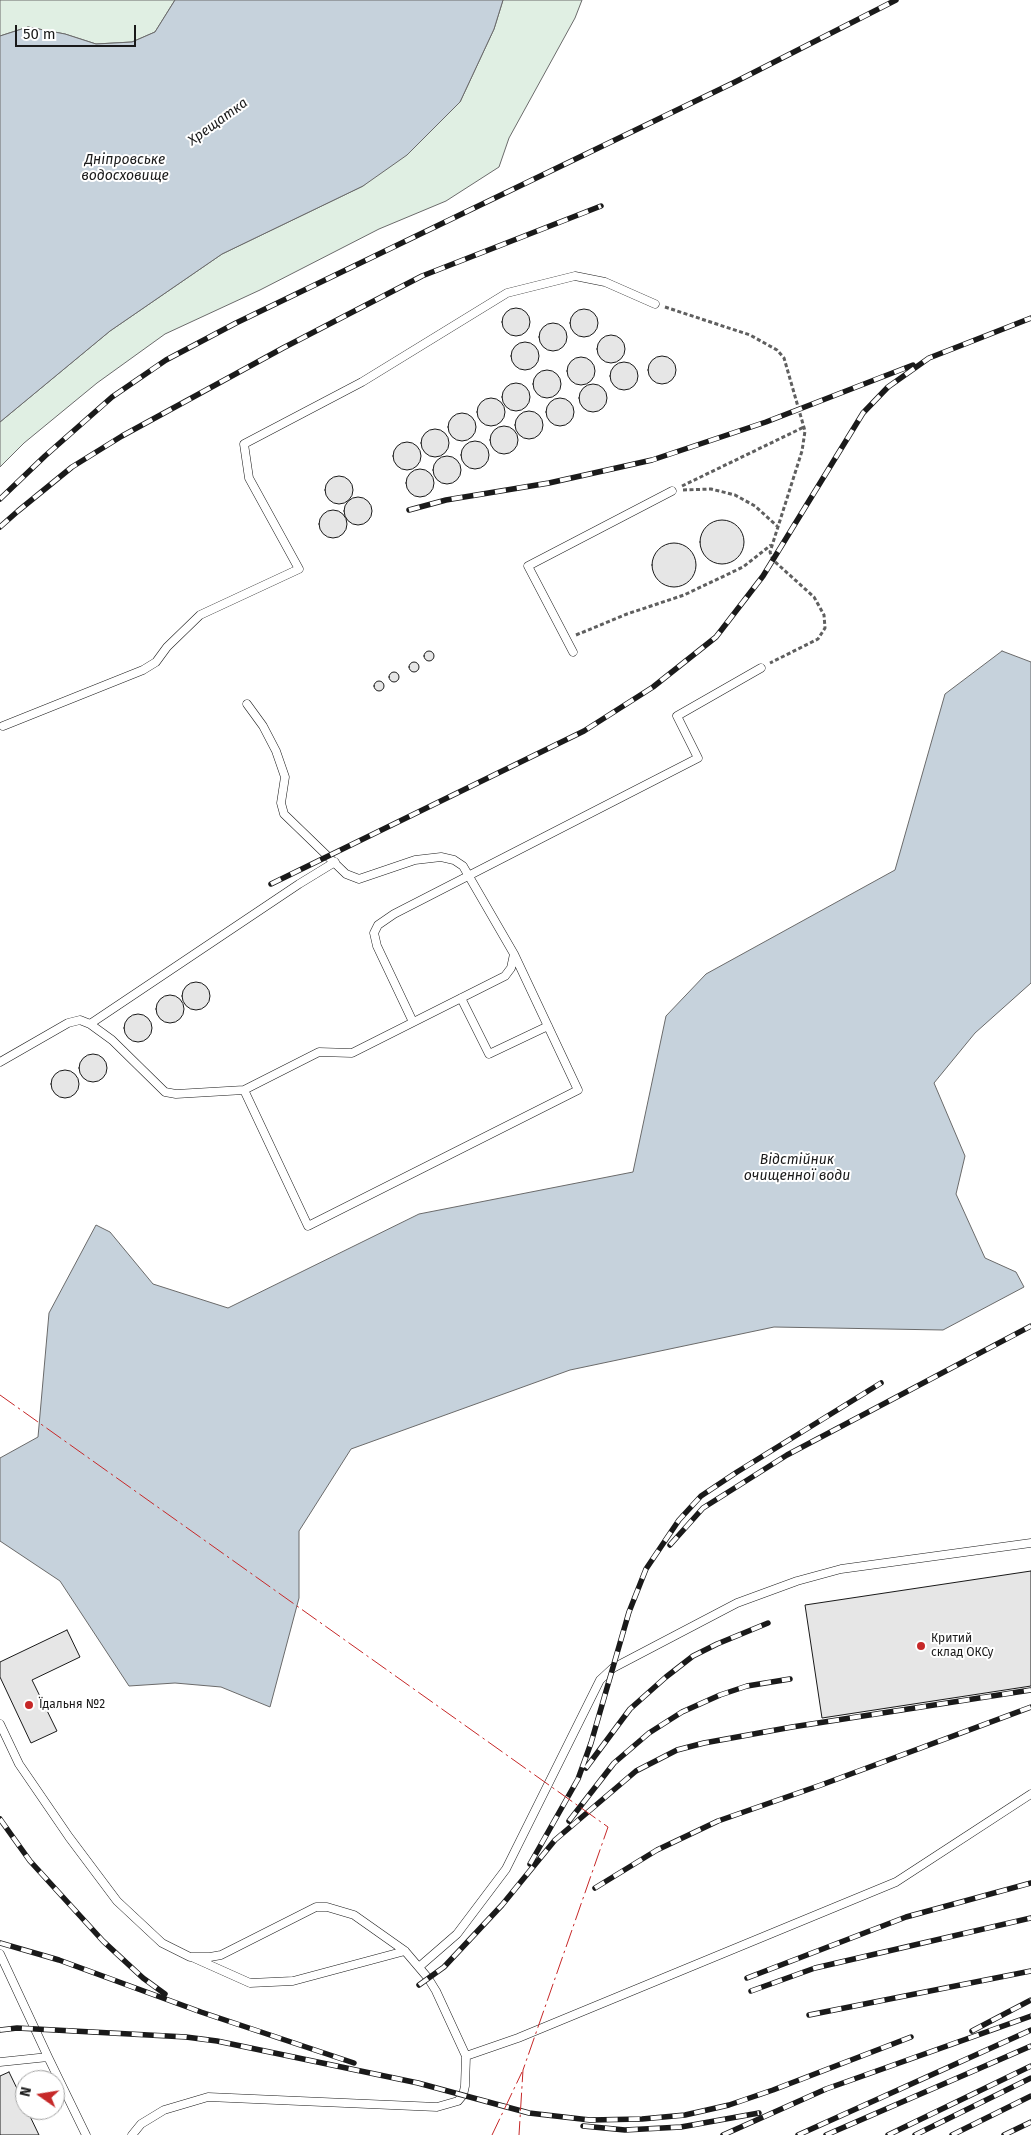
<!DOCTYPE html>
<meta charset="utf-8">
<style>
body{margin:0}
#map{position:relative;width:1031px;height:2135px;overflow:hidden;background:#fff;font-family:"Fira Sans",sans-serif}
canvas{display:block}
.north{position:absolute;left:15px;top:2070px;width:50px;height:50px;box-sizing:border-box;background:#fff;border:1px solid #a3a3a3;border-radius:50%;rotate:283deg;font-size:14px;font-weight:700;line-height:20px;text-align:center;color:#1a1a1a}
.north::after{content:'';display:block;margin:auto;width:18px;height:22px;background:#c62828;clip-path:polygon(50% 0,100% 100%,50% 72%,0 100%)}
.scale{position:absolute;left:15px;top:25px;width:121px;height:22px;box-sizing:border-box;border:2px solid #1a1a1a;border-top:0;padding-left:6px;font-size:15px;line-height:18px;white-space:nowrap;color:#1a1a1a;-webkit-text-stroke:4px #fff;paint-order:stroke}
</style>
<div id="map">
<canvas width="1031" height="2135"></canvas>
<div class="north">N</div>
<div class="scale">50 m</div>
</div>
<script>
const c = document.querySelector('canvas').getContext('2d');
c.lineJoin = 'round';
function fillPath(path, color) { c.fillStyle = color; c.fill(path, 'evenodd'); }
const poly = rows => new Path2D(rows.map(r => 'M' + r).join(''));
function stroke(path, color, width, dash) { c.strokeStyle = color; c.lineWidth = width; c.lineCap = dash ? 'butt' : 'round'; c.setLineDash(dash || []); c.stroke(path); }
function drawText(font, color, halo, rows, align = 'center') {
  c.font = font + ' "Fira Sans",sans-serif'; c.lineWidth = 4; c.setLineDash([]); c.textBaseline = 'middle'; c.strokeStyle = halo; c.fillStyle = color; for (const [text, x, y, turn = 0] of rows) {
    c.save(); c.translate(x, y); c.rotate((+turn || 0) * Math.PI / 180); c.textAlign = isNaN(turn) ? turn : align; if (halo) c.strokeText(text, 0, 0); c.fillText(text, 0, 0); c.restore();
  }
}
const green = poly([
 [0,0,175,0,155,32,132,42,96,44,65,34,28,27,0,36,0,0],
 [503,0,582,0,575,18,509,138,499,167,446,201,379,229,260,290,165,334,97,383,24,443,0,467,0,422,110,331,222,254,363,186,460,102,494,29,503,0]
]);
fillPath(green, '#e0efe3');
stroke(green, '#6a6a6a', 1);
const water = poly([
 [175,0,503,0,494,29,460,102,407,155,363,186,222,254,110,331,0,422,0,36,28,27,65,34,96,44,132,42,155,32,175,0],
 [1002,651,1031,662,1031,983,975,1033,934,1083,965,1156,956,1194,985,1258,1016,1272,1024,1287,943,1330,774,1327,570,1370,351,1449,299,1531,299,1598,270,1707,221,1687,175,1683,129,1686,60,1581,0,1541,0,1458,38,1437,49,1313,96,1225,110,1232,153,1284,228,1308,419,1214,633,1172,666,1016,706,974,895,870,945,694,1002,651]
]);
fillPath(water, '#c6d2dc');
stroke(water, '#6a6a6a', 1);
const building = poly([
 '502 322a14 14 0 1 1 28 0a14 14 0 1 1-28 0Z',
 '570 323a14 14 0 1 1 28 0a14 14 0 1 1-28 0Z',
 '539 337a14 14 0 1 1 28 0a14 14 0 1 1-28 0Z',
 '597 349a14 14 0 1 1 28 0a14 14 0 1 1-28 0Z',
 '511 356a14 14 0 1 1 28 0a14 14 0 1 1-28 0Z',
 '648 370a14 14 0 1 1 28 0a14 14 0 1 1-28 0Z',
 '567 371a14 14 0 1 1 28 0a14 14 0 1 1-28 0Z',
 '610 376a14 14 0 1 1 28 0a14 14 0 1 1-28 0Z',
 '533 384a14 14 0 1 1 28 0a14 14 0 1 1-28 0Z',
 '502 397a14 14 0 1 1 28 0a14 14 0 1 1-28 0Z',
 '579 398a14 14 0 1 1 28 0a14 14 0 1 1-28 0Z',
 '477 412a14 14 0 1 1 28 0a14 14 0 1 1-28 0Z',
 '546 412a14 14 0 1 1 28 0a14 14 0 1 1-28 0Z',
 '515 425a14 14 0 1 1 28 0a14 14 0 1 1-28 0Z',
 '448 427a14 14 0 1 1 28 0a14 14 0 1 1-28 0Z',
 '490 440a14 14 0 1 1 28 0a14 14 0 1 1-28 0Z',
 '421 443a14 14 0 1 1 28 0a14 14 0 1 1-28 0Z',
 '461 455a14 14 0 1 1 28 0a14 14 0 1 1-28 0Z',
 '393 456a14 14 0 1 1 28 0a14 14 0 1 1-28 0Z',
 '433 470a14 14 0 1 1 28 0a14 14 0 1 1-28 0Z',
 '406 483a14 14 0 1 1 28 0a14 14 0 1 1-28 0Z',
 '325 490a14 14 0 1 1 28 0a14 14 0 1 1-28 0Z',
 '344 511a14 14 0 1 1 28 0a14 14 0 1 1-28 0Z',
 '319 524a14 14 0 1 1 28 0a14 14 0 1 1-28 0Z',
 '700 542a22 22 0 1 1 44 0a22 22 0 1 1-44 0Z',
 '652 565a22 22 0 1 1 44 0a22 22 0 1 1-44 0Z',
 '424 656a5 5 0 1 1 10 0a5 5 0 1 1-10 0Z',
 '409 667a5 5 0 1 1 10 0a5 5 0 1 1-10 0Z',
 '389 677a5 5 0 1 1 10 0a5 5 0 1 1-10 0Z',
 '374 686a5 5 0 1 1 10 0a5 5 0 1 1-10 0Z',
 '182 996a14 14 0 1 1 28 0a14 14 0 1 1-28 0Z',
 '156 1009a14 14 0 1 1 28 0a14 14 0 1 1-28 0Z',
 '124 1028a14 14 0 1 1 28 0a14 14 0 1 1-28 0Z',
 '79 1068a14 14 0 1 1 28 0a14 14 0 1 1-28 0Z',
 '51 1084a14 14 0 1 1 28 0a14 14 0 1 1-28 0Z',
 [1031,1571,1031,1686,822,1718,805,1605,1031,1571],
 [67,1630,80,1657,32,1680,57,1731,31,1743,0,1677,0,1662,67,1630],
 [9,2072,25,2105,25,2110,27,2110,39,2135,0,2135,0,2076,9,2072]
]);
fillPath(building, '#e6e6e6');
stroke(building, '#1a1a1a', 1);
const lane = poly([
 [573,652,528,566,672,491],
 [3,726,143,670,156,662,167,647,200,615,299,569,249,478,244,444,362,382,507,293,575,276,605,282,655,304],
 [461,998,489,1054,548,1026],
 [413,1022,377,946,374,933,378,925,394,914,698,758,677,716,761,668],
 [90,1024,299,884,335,862],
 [0,1062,68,1023,80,1020,90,1024,112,1040,165,1092,176,1094,244,1090,319,1052,352,1053,505,976,511,968,514,954,463,866,454,860,441,857,415,860,359,879,346,874,284,814,281,803,285,777,276,751,263,726,247,704],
 [244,1090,308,1226,578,1090,514,954],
 [0,1724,19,1764,69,1837,117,1901,162,1943,190,1957,210,1957,221,1955,316,1907,327,1907,354,1915,405,1951,428,1978,436,1991,466,2056,518,2038,896,1882,1031,1794],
 [0,1954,48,2057],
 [194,1958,250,1983,293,1981,405,1951],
 [419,1967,457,1934,506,1869,600,1680,613,1668,737,1603,797,1581,841,1569,1031,1543],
 [0,2062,48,2057,86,2135],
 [132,2135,141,2124,164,2110,208,2097,437,2107,458,2101,463,2095,465,2086,466,2056]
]);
stroke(lane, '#1a1a1a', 9);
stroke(poly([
 [665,307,750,335,777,350,784,358,805,431,802,451,770,552,773,560,814,597,824,615,825,628,818,639,770,663],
 [682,486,804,427],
 [683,490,711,489,735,495,755,506,777,526],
 [576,635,627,614,684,595,743,567,771,545]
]), '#5f5f5f', 3, [4, 2.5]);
stroke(lane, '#fff', 8);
const rail = poly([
 [0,499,45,456,112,397,166,360,236,323,735,82,896,0],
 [409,510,446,500,549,483,652,460,766,422,913,365],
 [0,527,18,511,72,467,122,436,283,348,422,276,601,206],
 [271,884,584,731,653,687,716,637,763,576,863,413,888,387,929,358,1031,318],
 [670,1545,703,1508,787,1455,1031,1326],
 [586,1768,630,1709,666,1677,693,1656,717,1644,768,1623],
 [0,1819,30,1861,103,1941,143,1978,165,1994],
 [569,1821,614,1763,649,1733,682,1712,720,1695,747,1686,790,1679],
 [530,1864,578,1779,591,1743,629,1612,646,1569,679,1520,701,1496,737,1472,881,1383],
 [595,1888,657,1850,718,1821,821,1785,1031,1707],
 [0,1943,59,1960,201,2012,354,2063],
 [747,1978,906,1917,1031,1883],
 [419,1985,444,1967,502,1905,555,1840,636,1771,677,1750,704,1743,792,1727,1031,1690],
 [751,1991,815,1968,1031,1918],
 [809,2015,1031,1971],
 [0,2030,17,2028,186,2037,217,2041,418,2083,529,2113,590,2120,642,2119,685,2115,729,2105,773,2090,911,2037],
 [972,2031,1031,2000],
 [583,2126,625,2130,681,2127,759,2113],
 [723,2135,826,2089,1031,2016],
 [798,2135,1031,2030],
 [826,2135,1031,2046],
 [888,2135,1031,2066],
 [915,2135,1031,2078],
 [952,2135,1031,2096],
 [1004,2135,1031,2122]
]);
stroke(rail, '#1a1a1a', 5.5);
stroke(rail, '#fff', 4, [11]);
stroke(poly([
 [0,1395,608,1827,523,2070,519,2135],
 [492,2135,522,2072]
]), '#c62828', 1, [18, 4, 2.5, 4]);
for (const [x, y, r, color] of [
 [921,1646,5,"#c62828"],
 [29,1705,5,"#c62828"]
]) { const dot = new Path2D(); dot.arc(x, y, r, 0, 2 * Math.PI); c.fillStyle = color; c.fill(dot); stroke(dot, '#fff', 2); }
drawText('12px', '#1a1a1a', '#fff', [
 ["Критий",931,1639],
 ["склад ОКСу",931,1653],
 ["Їдальня №2",39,1705]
], 'left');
drawText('italic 14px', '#1a1a1a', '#fff', [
 ["Хрещатка",218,122,-36],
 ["Дніпровське",125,160],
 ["водосховище",125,176],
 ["Відстійник",797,1160],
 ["очищенної води",797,1176]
]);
</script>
